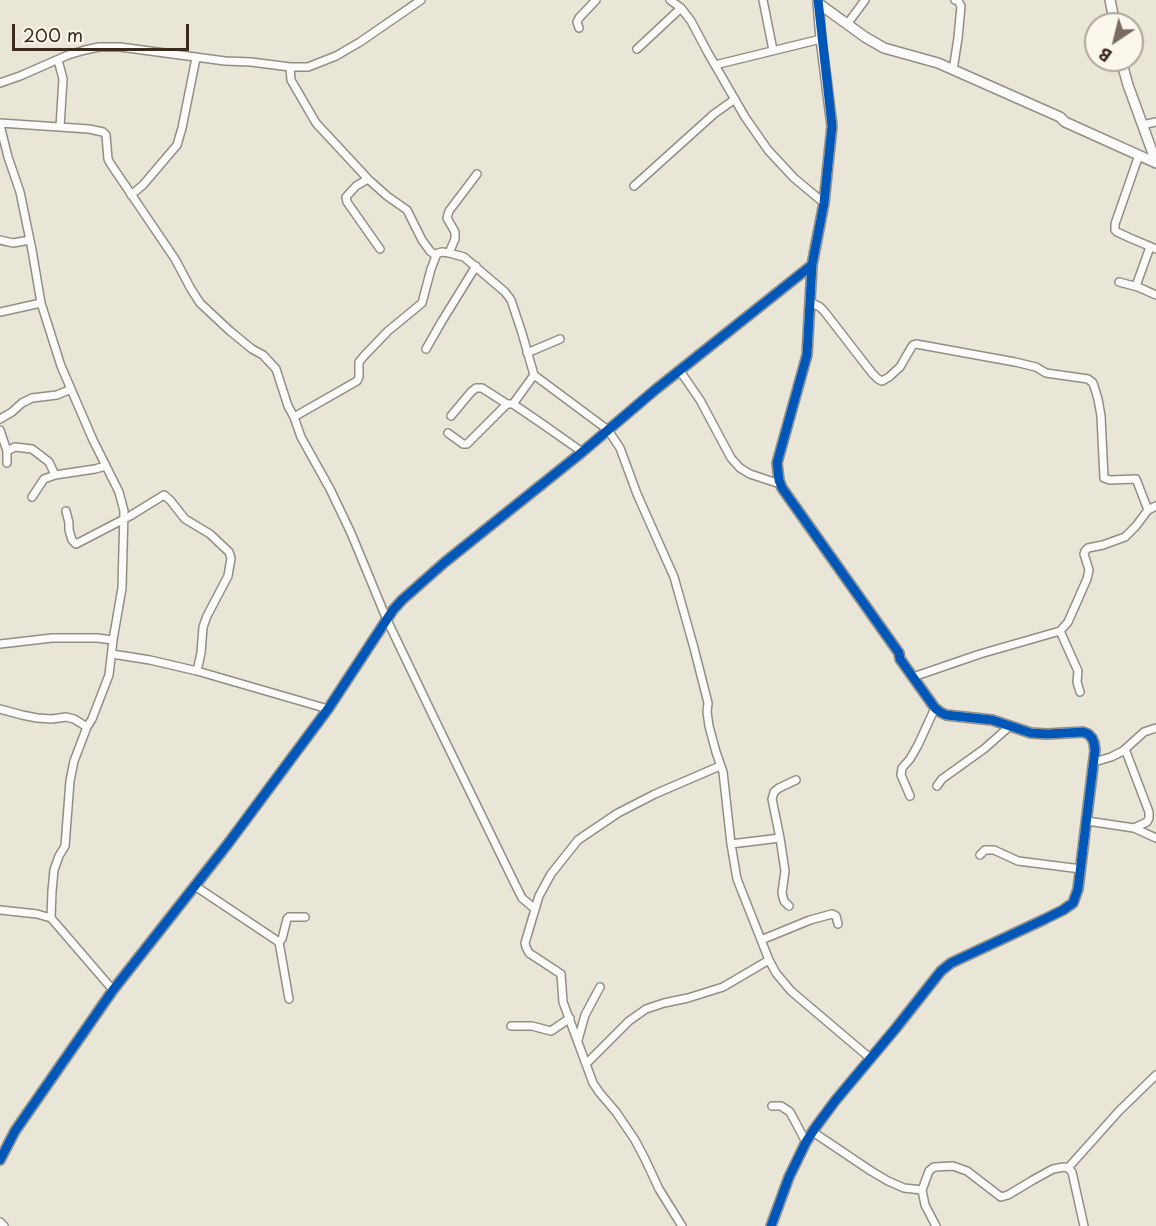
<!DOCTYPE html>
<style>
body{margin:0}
#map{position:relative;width:1156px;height:1226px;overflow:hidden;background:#e9e5d7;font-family:"Playpen Sans",sans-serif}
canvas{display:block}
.north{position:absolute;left:1084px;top:12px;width:60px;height:60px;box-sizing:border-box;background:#fbf7ec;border:2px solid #aea59a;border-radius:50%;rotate:215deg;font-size:16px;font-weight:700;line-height:24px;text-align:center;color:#3b2a1e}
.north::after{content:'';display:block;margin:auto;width:21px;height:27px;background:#786b5f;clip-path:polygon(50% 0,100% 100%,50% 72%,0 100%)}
.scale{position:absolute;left:12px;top:24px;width:177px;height:27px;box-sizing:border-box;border:3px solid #3b2a1e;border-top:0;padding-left:8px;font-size:18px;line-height:21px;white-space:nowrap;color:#3b2a1e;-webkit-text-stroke:4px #fbf7ec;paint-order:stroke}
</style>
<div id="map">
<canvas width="1156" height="1226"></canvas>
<div class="north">B</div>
<div class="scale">200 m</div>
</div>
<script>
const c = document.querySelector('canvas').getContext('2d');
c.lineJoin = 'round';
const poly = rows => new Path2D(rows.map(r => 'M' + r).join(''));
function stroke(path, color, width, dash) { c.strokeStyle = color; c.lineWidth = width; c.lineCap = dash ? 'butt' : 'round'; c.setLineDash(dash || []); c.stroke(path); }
const minor = poly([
 [670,0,681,8,691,21,708,53,745,117,768,150,794,178,824,203],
 [763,0,773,50],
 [848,23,865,0],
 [579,28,577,22,579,18,596,0],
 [637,49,681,8],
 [58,60,63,79,60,127],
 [715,65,821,39],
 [290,67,291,80,316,123,368,179,387,196,407,210,422,240,430,251,436,256],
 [953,70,958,38,961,6,958,1,955,0],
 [0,83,20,76,68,55,85,50,99,47,120,47,225,61,251,62,290,67,308,67,336,56,360,42,421,0],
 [0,123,89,129,103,132,106,135,108,159,110,163,175,259,191,289,200,303,230,331,252,349,263,355,276,369,288,406,294,417,301,437,330,489,351,533,387,620,435,720,514,882,522,898,535,909],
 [0,125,8,157,20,192,32,250,41,303,61,366,93,440,119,492,124,511,122,588,113,640,109,675,92,719,87,727,74,761,70,781,65,846,59,856,54,870,52,891,51,918,113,990],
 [1142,125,1156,122],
 [1139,155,1115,224,1115,230,1117,232,1130,238,1156,249],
 [368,179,356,186,346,197,347,202,380,249],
 [634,186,714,114,735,99],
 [131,195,143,185,177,145,182,128,196,58],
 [0,240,13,243,30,240],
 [449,253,455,239,455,232,447,218,449,211,477,174],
 [1119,282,1138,287,1156,295],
 [1136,286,1150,247],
 [810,302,820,307,824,311,872,373,878,379,882,381,889,377,900,367,911,348,913,345,916,344,1015,362,1036,367,1046,373,1088,379,1093,383,1098,399,1101,416,1104,478,1110,480,1136,479,1148,510],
 [0,312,41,303],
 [426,349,442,321,476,266],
 [527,353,560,339],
 [680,371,700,400,731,458,740,468,750,474,780,484],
 [513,404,541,423,578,449,581,453],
 [451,416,471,392,476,388,482,388,507,404,513,404,534,375],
 [294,417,357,381,359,377,359,362,364,356,388,331,422,303,431,269,436,256,438,253,442,252,449,253,464,257,505,292,511,300,522,333,534,375,608,430,620,448,637,494,674,577,694,648,708,703,707,712,709,726,716,752,723,772,731,844,737,879,769,960,776,973,791,991,870,1058],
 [0,419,12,412,22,403,32,398,57,395,71,389],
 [0,430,7,451,7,463],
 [448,433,463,444,467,444,507,404],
 [7,451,15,447,32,449,49,462,55,475],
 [32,497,44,479,55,475,95,469,106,466],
 [66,511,69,523,69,530,72,540,76,544,130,516,164,495,170,500,185,519,210,534,229,552,231,558,228,576,207,616,203,627,201,653,197,671],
 [1060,631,1078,671,1077,682,1080,692],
 [0,644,52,638,97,638,113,640],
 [112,654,150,660,197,671,328,709],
 [913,677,980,654,1060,631,1068,622,1087,579,1089,570,1084,554,1085,551,1088,548,1103,545,1125,537,1136,526,1148,510,1156,506],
 [0,709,22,715,37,718,52,719,66,717,74,719,87,727],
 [1125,749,1149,812,1149,818,1147,822,1134,828],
 [1094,762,1111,757,1123,751,1144,732,1156,728],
 [937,786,942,779,984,749,1010,726],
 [910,796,901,775,902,768,910,759,918,745,935,708],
 [1087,821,1134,828,1156,838],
 [780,838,785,871,782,893,784,901,789,906],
 [731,844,780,838,772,799,773,796,774,792,779,788,796,780],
 [980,855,985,850,994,850,1018,861,1081,869],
 [195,886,279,942],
 [0,910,37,914,51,918],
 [761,940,810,920,832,914,836,916,838,924],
 [289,999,279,942,282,939,287,919,289,917,305,917],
 [511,1026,532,1026,551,1031,570,1018],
 [578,1040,585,1015,600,987],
 [586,1064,629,1021,646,1009,664,1003,688,998,723,987,769,960],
 [772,1106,781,1106,790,1112,806,1142],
 [813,1132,871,1171,888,1181,904,1188,922,1190],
 [1068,1168,1119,1111,1156,1075],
 [0,1222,4,1226],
 [682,1226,659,1189,645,1159,635,1140,616,1112,599,1092,593,1083,563,1002,561,974,529,953,526,947,525,943,539,896,551,874,578,840,618,813,655,794,720,766],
 [936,1226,925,1205,922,1190,929,1171,934,1167,953,1166,967,1171,1001,1197,1008,1195,1033,1180,1053,1169,1064,1167,1068,1168,1072,1172,1084,1226]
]);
const tertiary = poly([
 [1110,0,1115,24],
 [818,3,865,37,884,48,938,63,1060,117,1065,122,1156,163],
 [1121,60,1128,85,1156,162],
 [0,1160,15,1131,113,990,227,845,328,709,393,610,402,600,445,562,581,453,655,390,812,265],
 [771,1226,789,1177,806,1142,815,1128,835,1101,896,1028,941,971,951,963,1045,919,1063,910,1073,903,1078,889,1095,750,1094,743,1092,738,1088,734,1083,732,1047,734,1031,733,992,720,946,715,940,712,935,708,900,659,899,653,782,488,779,480,777,463,807,355,812,265,824,203,832,126,821,39,818,3]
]);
stroke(minor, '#938e85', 10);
stroke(tertiary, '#938e85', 12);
stroke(minor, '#fcfbf9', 7);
stroke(tertiary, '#fcfbf9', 9);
stroke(poly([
 [0,1160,15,1131,113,990,227,845,328,709,393,610,402,600,445,562,581,453,655,390,812,265],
 [771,1226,789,1177,806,1142,815,1128,835,1101,896,1028,941,971,951,963,1045,919,1063,910,1073,903,1078,889,1095,750,1094,743,1092,738,1088,734,1083,732,1047,734,1031,733,992,720,946,715,940,712,935,708,900,659,899,653,782,488,779,480,777,463,807,355,812,265,824,203,832,126,818,0]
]), '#0057b8', 9);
</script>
